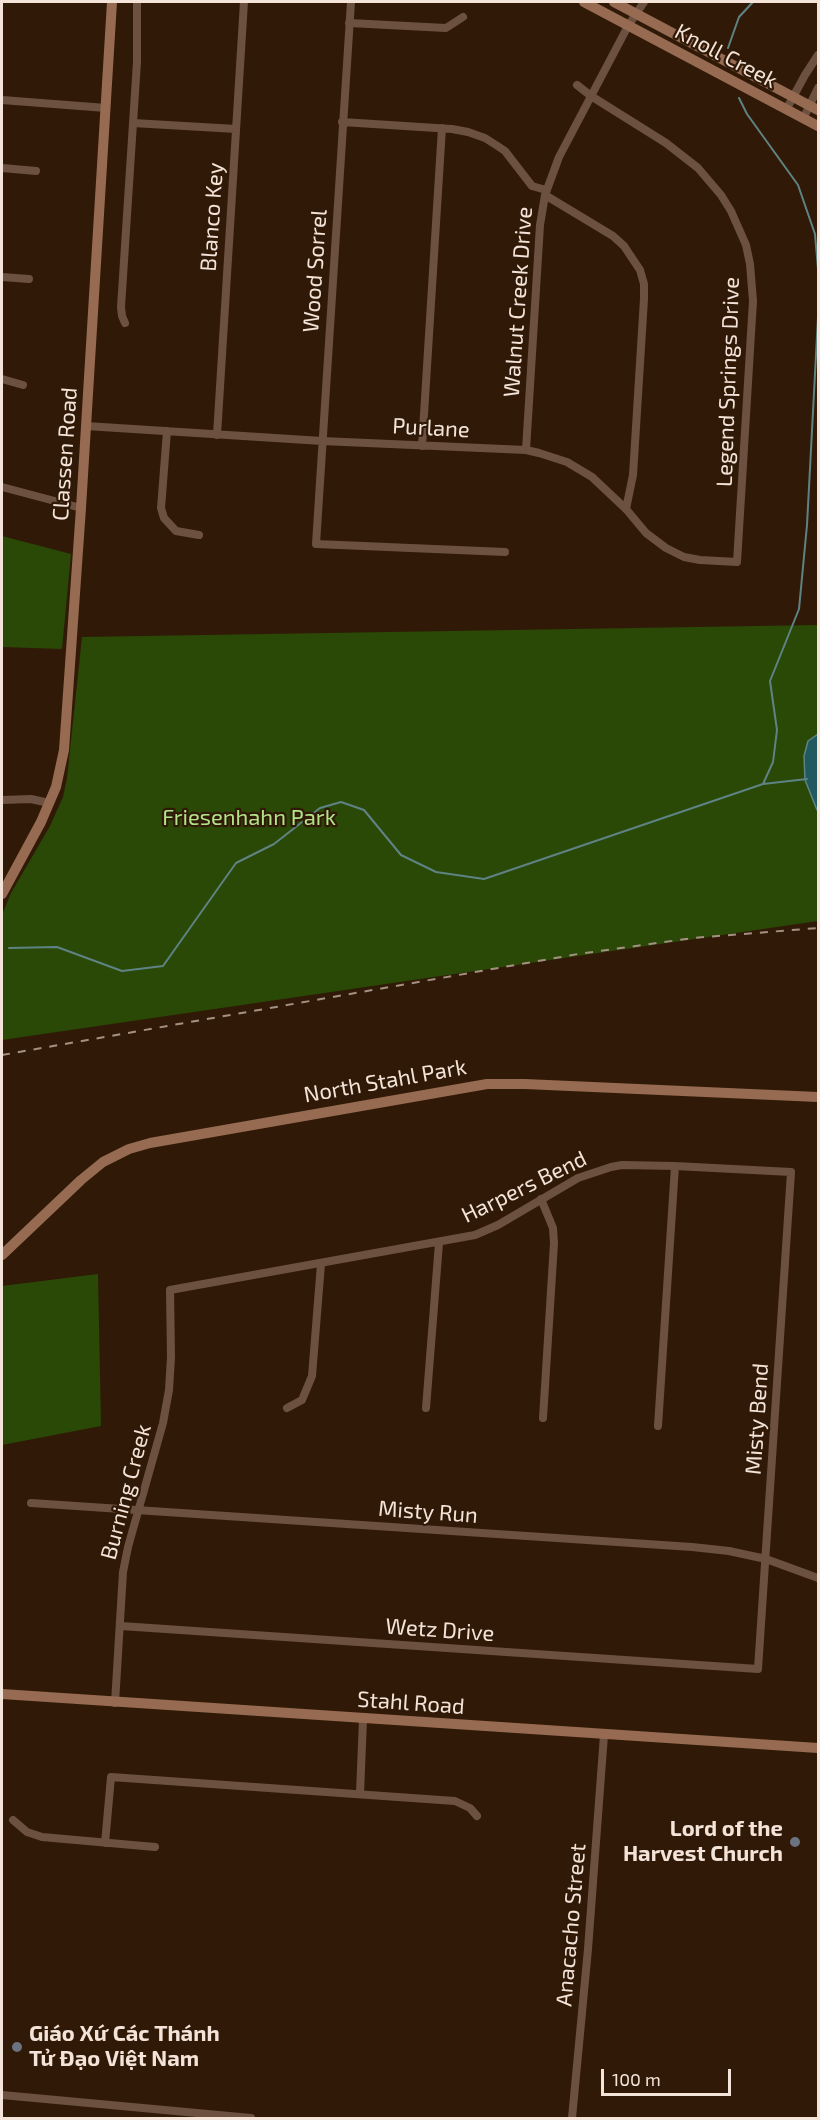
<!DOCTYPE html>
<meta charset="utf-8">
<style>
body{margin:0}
#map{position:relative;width:820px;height:2120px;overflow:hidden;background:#301a07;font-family:"Exo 2",sans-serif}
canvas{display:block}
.frame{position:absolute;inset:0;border:3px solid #f3e3d8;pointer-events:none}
.scale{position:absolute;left:601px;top:2069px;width:130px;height:27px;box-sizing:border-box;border:3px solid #f3e3d8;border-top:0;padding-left:8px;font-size:18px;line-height:21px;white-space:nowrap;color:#f3e3d8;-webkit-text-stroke:4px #301a07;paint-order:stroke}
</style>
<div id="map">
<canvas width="820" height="2120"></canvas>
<div class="frame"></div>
<div class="scale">100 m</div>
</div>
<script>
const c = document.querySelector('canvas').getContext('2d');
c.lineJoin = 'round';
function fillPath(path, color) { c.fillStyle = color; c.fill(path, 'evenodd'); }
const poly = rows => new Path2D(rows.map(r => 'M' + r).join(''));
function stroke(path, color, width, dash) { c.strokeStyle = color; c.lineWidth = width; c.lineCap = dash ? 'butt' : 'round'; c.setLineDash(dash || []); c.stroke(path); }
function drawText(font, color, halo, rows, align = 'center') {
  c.font = font + ' "Exo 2",sans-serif'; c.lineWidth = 4.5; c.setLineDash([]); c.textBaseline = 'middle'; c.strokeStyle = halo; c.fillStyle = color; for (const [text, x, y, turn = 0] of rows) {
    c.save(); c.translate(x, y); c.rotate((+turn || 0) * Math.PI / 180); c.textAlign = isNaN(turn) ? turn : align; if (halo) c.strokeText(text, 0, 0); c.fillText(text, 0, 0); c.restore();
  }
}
fillPath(poly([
 [2,536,71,554,62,649,2,647],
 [818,625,818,921,2,1040,2,915,11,893,50,826,63,797,67,778,82,637],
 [98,1274,101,1426,2,1445,2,1286]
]), '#2a4806');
const water = poly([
 [818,734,818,809,817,810,805,780,804,756,808,741,818,734]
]);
fillPath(water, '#205a60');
stroke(water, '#5f8384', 1.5);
stroke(poly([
 [728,48,739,17,753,2],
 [739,98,747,114,798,185,815,234,818,269],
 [763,784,773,762,777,730,770,681,799,609,807,525,818,317],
 [9,948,57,947,122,971,163,966,236,863,274,844,320,808,341,802,364,810,401,855,436,872,484,879,763,784,807,779]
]), '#5f8384', 2);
stroke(poly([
 [351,2,316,544,505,552],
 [349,23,446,28,463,17],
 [2,100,106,108],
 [786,110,805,75,818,55],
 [803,119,818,88],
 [342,122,452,129,468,132,485,138,496,145,505,151,532,186,546,190],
 [133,123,236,129],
 [2,168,36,171],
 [545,195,613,236,624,246,640,270,644,284,644,299,633,475,626,509],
 [2,277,29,279],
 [125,323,122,316,121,307,137,62,137,2],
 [2,379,23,385],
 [86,426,322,441,526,450,539,453,567,462,592,477,626,509,646,533,666,548,684,557,700,560,737,562,753,301,750,264,746,245,731,211,721,195,698,168,666,143,591,96,577,85],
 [167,431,161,508,164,518,176,531,199,535],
 [217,435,244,2],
 [422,446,442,128],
 [526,450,540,225,545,195,559,157,628,26,644,2],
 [2,487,81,508],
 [2,800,31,799,49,803],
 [541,1199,553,1228,554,1243,543,1418],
 [287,1408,302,1400,312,1376,321,1264],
 [426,1408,439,1243],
 [658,1426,675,1166],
 [31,1503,692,1547,729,1551,766,1559,818,1578],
 [115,1703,123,1572,128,1547,163,1423,169,1390,171,1357,170,1290,475,1235,498,1225,578,1178,611,1167,622,1165,675,1166,791,1172,758,1669,121,1626],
 [360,1794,363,1719],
 [13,1820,27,1832,42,1837,155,1847],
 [105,1843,111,1777,455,1801,470,1808,477,1816],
 [2,2095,251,2118],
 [572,2118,588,1949,604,1735]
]), '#6c5141', 8);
stroke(poly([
 [584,2,818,126],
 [614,2,818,110],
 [2,894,41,822,56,787,64,750,81,508,112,2],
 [2,1255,81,1180,103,1162,129,1149,150,1143,487,1084,525,1084,818,1097],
 [2,1694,818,1748]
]), '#976b52', 10);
stroke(poly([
 [2,1055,578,954,693,938,818,928]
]), '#a49183', 2, [8, 8]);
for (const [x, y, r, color] of [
 [795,1842,6,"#6b7280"],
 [17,2047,6,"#6b7280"]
]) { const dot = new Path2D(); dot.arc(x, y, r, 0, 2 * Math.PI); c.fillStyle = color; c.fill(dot); stroke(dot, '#301a07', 2); }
drawText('22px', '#f3e3d8', '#301a07', [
 ["Knoll Creek",726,56,28],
 ["Blanco Key",212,217,-86],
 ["Wood Sorrel",315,271,-86],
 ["Walnut Creek Drive",518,302,-86],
 ["Legend Springs Drive",728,382,-88],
 ["Purlane",431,428,3],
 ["Classen Road",65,454,-86],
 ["North Stahl Park",385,1081,-10],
 ["Harpers Bend",524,1187,-26],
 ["Misty Bend",757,1419,-86],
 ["Burning Creek",126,1492,-75],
 ["Misty Run",428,1512,4],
 ["Wetz Drive",440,1630,4],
 ["Stahl Road",411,1703,4],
 ["Anacacho Street",571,1925,-85]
]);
drawText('22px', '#b1e388', '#301a07', [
 ["Friesenhahn Park",249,818]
]);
drawText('bold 22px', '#f3e3d8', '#301a07', [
 ["Lord of the",783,1829],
 ["Harvest Church",783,1854],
 ["Giáo Xứ Các Thánh",29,2034,"left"],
 ["Tử Đạo Việt Nam",29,2059,"left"]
], 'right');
</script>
